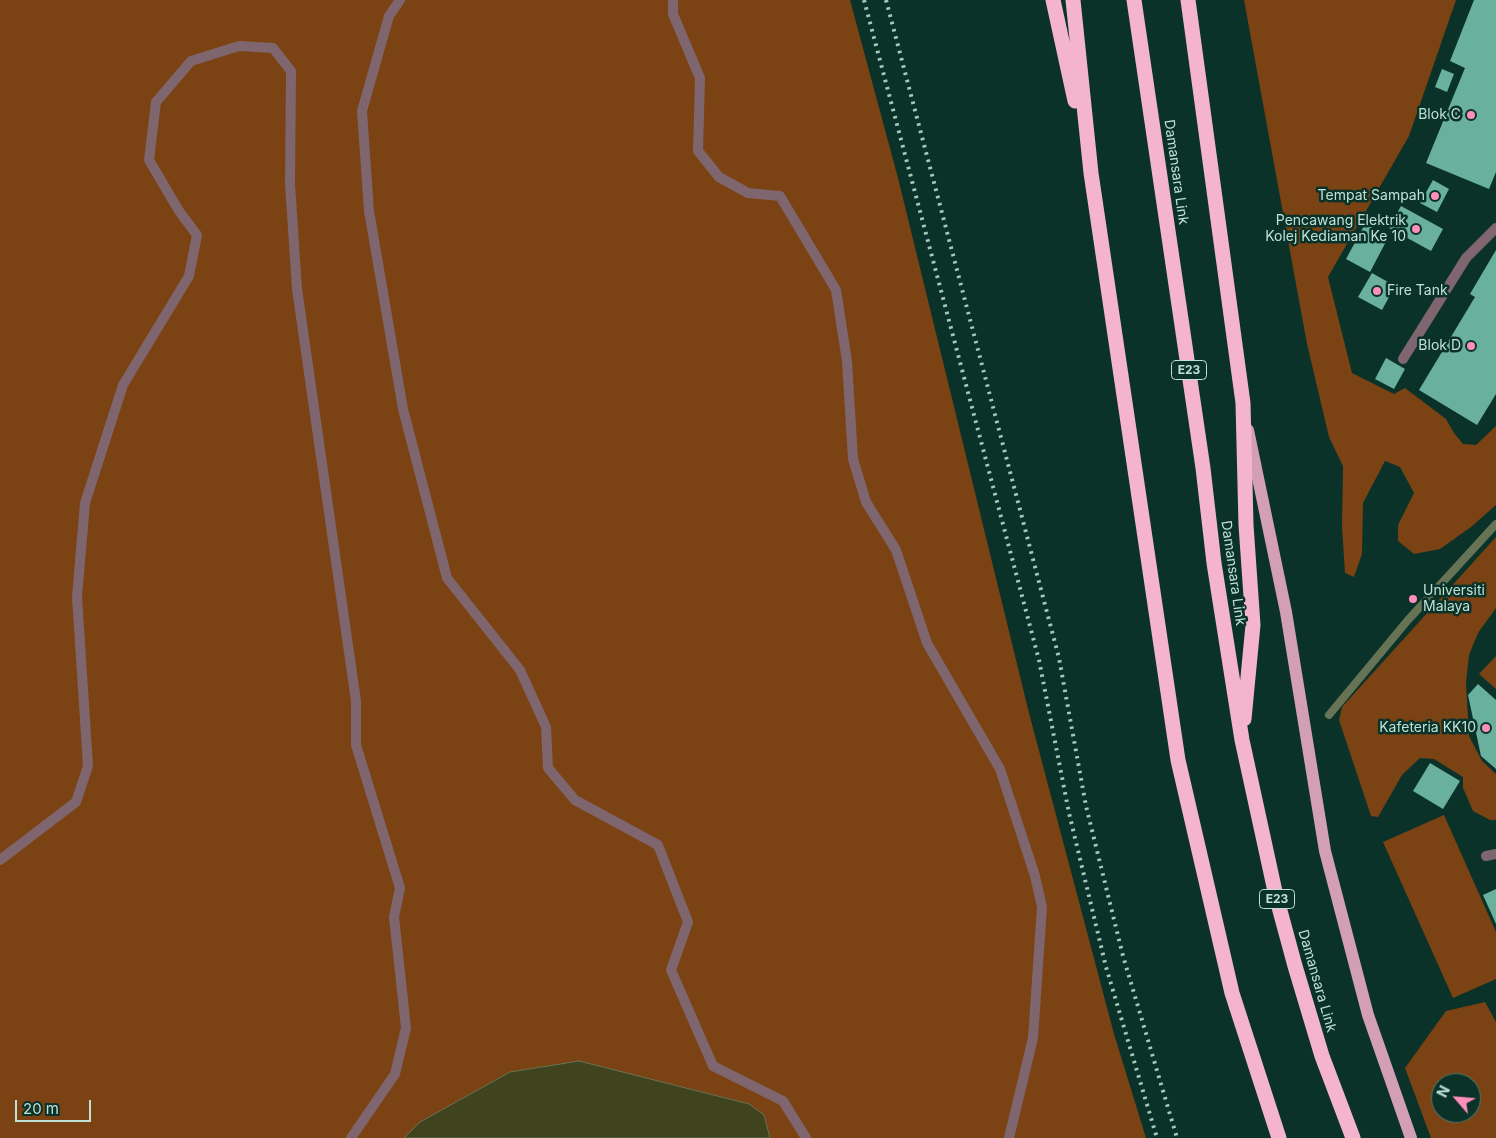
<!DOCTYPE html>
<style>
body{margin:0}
#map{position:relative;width:1496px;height:1138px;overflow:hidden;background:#0a3229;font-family:Inter,sans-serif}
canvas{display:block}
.north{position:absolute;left:1431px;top:1073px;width:50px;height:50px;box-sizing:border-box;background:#0a3229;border:1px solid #52786e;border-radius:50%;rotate:297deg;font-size:14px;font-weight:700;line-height:20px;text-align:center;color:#bfe1d6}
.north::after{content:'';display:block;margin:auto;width:18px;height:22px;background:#fe8ebc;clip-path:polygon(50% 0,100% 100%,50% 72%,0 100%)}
.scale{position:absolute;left:15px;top:1100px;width:76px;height:22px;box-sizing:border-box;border:2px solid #bfe1d6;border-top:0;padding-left:6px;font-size:15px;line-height:18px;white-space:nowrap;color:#bfe1d6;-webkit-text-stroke:4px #0a3229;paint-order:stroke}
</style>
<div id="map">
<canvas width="1496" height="1138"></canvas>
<div class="north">N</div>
<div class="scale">20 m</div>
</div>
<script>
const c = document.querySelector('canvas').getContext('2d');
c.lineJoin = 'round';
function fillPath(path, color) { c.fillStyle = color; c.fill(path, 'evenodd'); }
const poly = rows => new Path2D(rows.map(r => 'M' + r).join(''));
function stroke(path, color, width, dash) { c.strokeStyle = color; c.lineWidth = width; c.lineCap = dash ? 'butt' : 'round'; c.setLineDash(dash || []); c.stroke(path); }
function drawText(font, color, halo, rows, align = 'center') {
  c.font = font + ' Inter,sans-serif'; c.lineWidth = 5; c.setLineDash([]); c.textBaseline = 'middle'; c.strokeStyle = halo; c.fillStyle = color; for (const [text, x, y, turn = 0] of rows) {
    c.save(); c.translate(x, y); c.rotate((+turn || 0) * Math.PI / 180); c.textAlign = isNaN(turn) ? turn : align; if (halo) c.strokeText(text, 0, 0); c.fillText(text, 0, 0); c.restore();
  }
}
fillPath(poly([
 [0,0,850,0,898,178,1029,713,1114,1034,1146,1138,0,1138],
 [1244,0,1456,0,1409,136,1328,277,1352,373,1394,394,1405,388,1446,419,1454,433,1463,444,1476,445,1496,426,1496,505,1471,527,1440,549,1414,554,1398,541,1398,525,1414,493,1400,467,1385,461,1363,503,1362,554,1354,577,1345,573,1342,527,1343,466,1329,437,1307,344],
 [1496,537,1496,608,1478,633,1469,655,1466,683,1469,736,1482,761,1496,774,1496,820,1490,820,1473,811,1463,788,1463,777,1434,759,1420,758,1402,775,1378,817,1371,816,1339,720,1342,707],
 [1496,656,1496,689,1479,674],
 [1444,815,1496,932,1496,979,1453,998,1383,842],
 [1485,1002,1496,1022,1496,1138,1431,1138,1405,1068,1446,1011],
 [1441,1083,1471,1083,1471,1113,1441,1113]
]), '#7b4214');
const water = poly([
 [579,1061,749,1104,764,1115,770,1138,404,1138,420,1122,510,1072,579,1061]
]);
fillPath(water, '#40441e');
stroke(water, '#667355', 1);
stroke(poly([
 [1329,715,1408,620,1496,524]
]), '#667355', 8);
fillPath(poly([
 [1474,0,1496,0,1496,172,1489,189,1426,163,1465,68,1450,61],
 [1442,69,1454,74,1447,92,1435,87],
 [1433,180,1449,189,1437,212,1420,203],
 [1401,206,1443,229,1431,251,1389,228],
 [1365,224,1389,236,1370,272,1346,259],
 [1496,250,1496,394,1477,425,1419,390,1475,297,1470,294],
 [1372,273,1395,286,1382,310,1358,297],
 [1386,358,1405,369,1394,389,1375,379],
 [1478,684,1496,700,1496,769,1481,756,1468,695],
 [1430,763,1460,781,1443,809,1413,791],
 [1496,889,1496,924,1483,895]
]), '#69b19e');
stroke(poly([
 [400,0,389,16,362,111,369,211,403,409,447,578,520,670,546,727,548,768,575,800,658,845,688,922,671,970,713,1066,783,1101,806,1138],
 [673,0,673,14,700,78,698,151,719,177,748,193,780,196,836,290,847,361,853,459,866,502,896,550,927,643,1000,769,1035,876,1042,907,1033,1038,1009,1138],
 [1403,359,1466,258,1496,228],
 [1486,856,1496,854],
 [0,860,76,802,88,766,77,597,85,503,123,385,189,276,197,235,179,211,149,160,156,102,191,61,239,46,273,48,291,71,290,184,297,289,356,701,356,745,400,888,394,917,406,1028,395,1074,351,1138]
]), '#7f656e', 10);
stroke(poly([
 [1248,430,1286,612,1325,851,1368,1015,1411,1138]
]), '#d39fb2', 12);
stroke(poly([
 [1053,0,1075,101],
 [1073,0,1091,173,1178,760,1232,993,1279,1138],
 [1134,0,1203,468,1214,563,1242,740,1276,896,1295,966,1322,1056,1353,1138],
 [1188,0,1243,403,1246,525,1253,625,1244,719]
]), '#f4b5cc', 15);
stroke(poly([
 [864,0,1039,660,1069,813,1106,967,1157,1138],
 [886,0,1059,658,1086,806,1123,956,1177,1138]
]), '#a5c8bd', 4, [2.5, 5]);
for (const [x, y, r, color] of [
 [1471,115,5,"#fe8ebc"],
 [1435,196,5,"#fe8ebc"],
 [1416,229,5,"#fe8ebc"],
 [1377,291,5,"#fe8ebc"],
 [1471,346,5,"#fe8ebc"],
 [1413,599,5,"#fe8ebc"],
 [1486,728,5,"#fe8ebc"]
]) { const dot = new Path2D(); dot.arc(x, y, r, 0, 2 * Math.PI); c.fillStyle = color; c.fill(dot); stroke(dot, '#0a3229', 2); }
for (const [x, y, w] of [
 [1189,370,35],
 [1277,899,35]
]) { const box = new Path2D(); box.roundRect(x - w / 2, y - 9.5, w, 19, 4); c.fillStyle = '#0a3229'; c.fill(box); stroke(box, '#bfe1d6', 1); }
drawText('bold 12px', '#bfe1d6', null, [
 ["E23",1189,370],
 ["E23",1277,899]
]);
drawText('14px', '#bfe1d6', '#0a3229', [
 ["Blok C",1461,115],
 ["Tempat Sampah",1425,196],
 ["Pencawang Elektrik",1406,221],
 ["Kolej Kediaman Ke 10",1406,237],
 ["Fire Tank",1387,291,"left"],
 ["Blok D",1461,346],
 ["Universiti",1423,591,"left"],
 ["Malaya",1423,607,"left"],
 ["Kafeteria KK10",1476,728]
], 'right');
drawText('14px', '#bfe1d6', '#0a3229', [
 ["Damansara Link",1176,172,82],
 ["Damansara Link",1233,573,82],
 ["Damansara Link",1317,981,74]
]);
</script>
